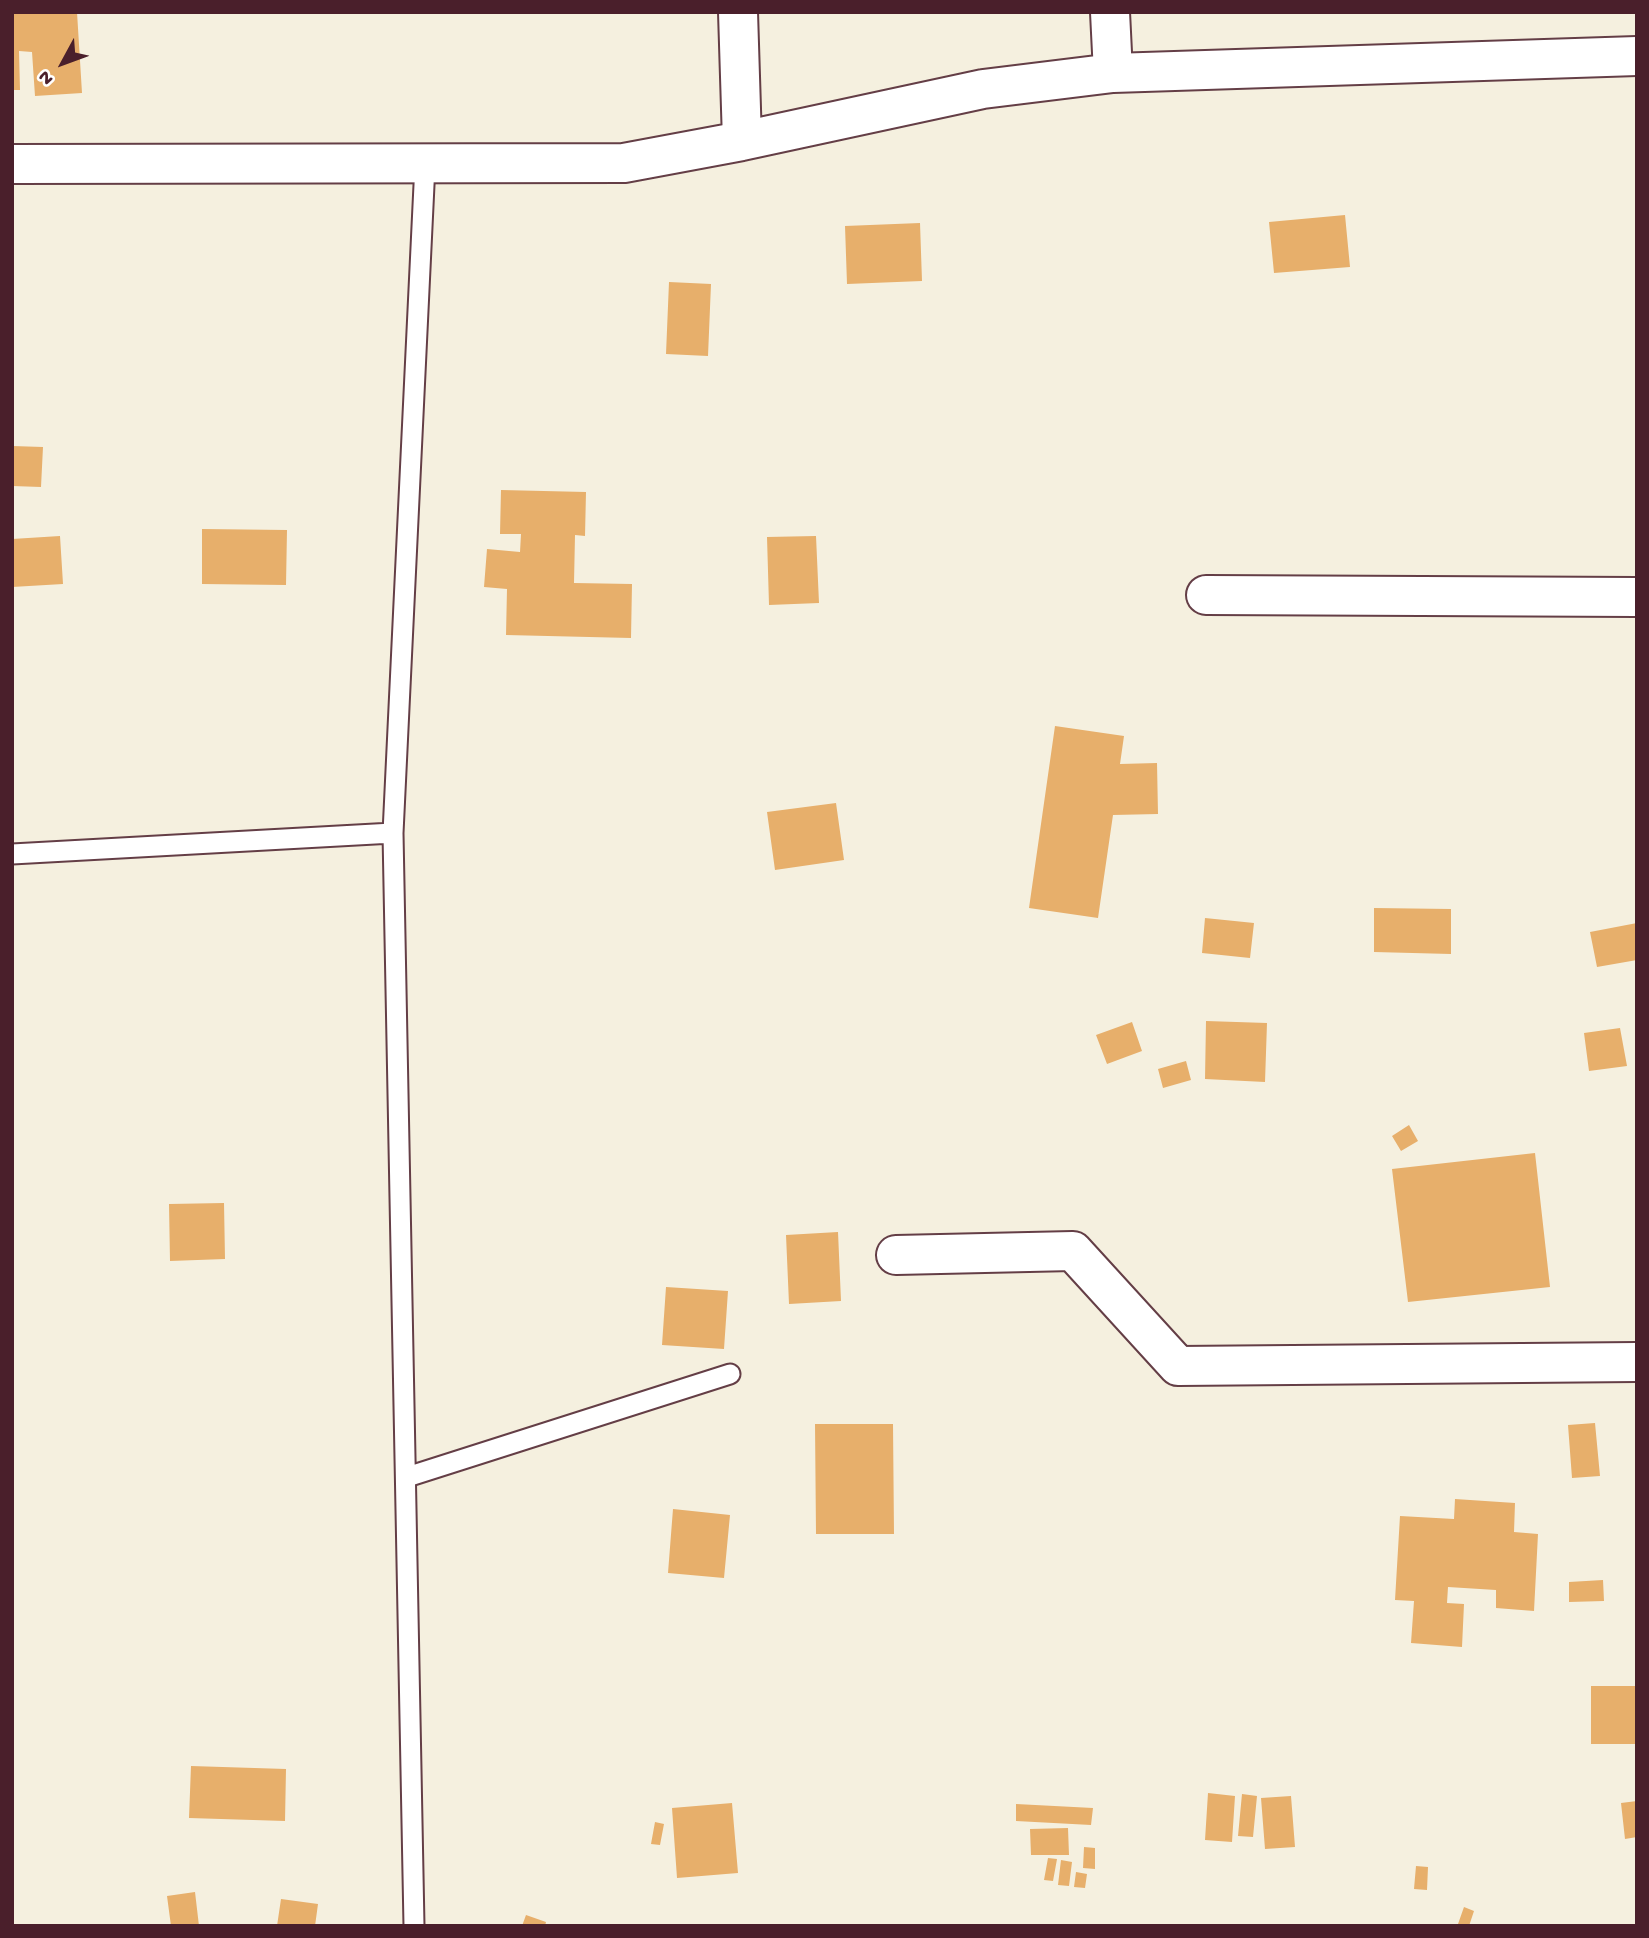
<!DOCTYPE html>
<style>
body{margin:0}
#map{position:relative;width:1649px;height:1938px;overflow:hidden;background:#f5f0df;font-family:"Gochi Hand",sans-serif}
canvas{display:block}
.frame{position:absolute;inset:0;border:14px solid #4a1f2b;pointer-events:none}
.north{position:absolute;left:28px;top:28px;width:70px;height:70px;-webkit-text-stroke:5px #fff;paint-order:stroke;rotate:229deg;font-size:19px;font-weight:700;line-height:28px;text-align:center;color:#4a1f2b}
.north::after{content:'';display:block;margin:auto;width:24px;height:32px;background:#4a1f2b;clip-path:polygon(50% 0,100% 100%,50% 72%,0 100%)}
</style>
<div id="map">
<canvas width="1649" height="1938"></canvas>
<div class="frame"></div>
<div class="north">N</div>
</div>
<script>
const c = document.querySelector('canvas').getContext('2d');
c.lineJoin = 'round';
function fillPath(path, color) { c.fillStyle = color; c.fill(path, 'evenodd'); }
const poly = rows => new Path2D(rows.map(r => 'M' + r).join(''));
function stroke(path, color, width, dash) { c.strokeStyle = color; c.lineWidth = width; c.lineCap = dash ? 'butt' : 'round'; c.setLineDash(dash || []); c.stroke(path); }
fillPath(poly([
 [12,12,77,12,82,93,35,96,32,52,19,51,20,90,12,90],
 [1345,215,1350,267,1274,273,1269,222],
 [920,223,922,281,847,284,845,226],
 [669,282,711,284,708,356,666,354],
 [12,446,43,447,41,487,12,486],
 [501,490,586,492,585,536,575,535,574,583,632,584,631,638,506,635,507,589,484,587,487,549,520,552,521,534,500,534],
 [202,529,287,530,286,585,202,584],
 [60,536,63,584,12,587,12,539],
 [816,536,819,603,769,605,767,537],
 [1055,726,1124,736,1120,764,1157,763,1158,814,1113,815,1098,918,1029,908],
 [836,803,844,860,775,870,767,812],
 [1374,908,1451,909,1451,954,1374,952],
 [1205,918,1254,923,1250,958,1202,953],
 [1637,923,1637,960,1597,967,1590,932],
 [1206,1021,1267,1023,1265,1082,1205,1079],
 [1132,1022,1142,1051,1107,1064,1096,1035],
 [1620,1028,1627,1066,1589,1071,1584,1033],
 [1186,1061,1191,1080,1163,1088,1158,1069],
 [1409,1125,1418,1141,1401,1151,1392,1136],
 [1535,1153,1550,1287,1408,1302,1392,1169],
 [224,1203,225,1259,170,1261,169,1204],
 [838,1232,841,1301,789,1304,786,1235],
 [666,1287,728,1291,724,1349,662,1345],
 [1595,1423,1600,1476,1572,1478,1568,1425],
 [815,1424,893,1424,894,1534,816,1534],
 [1455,1499,1515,1503,1514,1532,1538,1534,1534,1611,1496,1608,1496,1590,1448,1587,1447,1603,1464,1604,1462,1647,1411,1643,1414,1601,1395,1600,1400,1516,1454,1519],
 [673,1509,730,1515,724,1578,668,1573],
 [1603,1580,1604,1601,1569,1602,1569,1582],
 [1591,1686,1637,1686,1637,1744,1591,1744],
 [191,1766,286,1769,285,1821,189,1818],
 [1208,1793,1235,1796,1232,1842,1205,1840],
 [1242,1794,1257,1796,1253,1837,1238,1836],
 [1291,1796,1295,1847,1265,1849,1261,1798],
 [1637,1801,1637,1837,1625,1839,1621,1803],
 [732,1803,738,1873,677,1878,672,1808],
 [1016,1804,1093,1808,1091,1825,1016,1821],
 [655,1822,664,1824,660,1845,651,1844],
 [1068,1828,1069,1855,1031,1855,1030,1829],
 [1084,1847,1095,1848,1095,1869,1083,1868],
 [1048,1858,1057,1859,1053,1881,1044,1880],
 [1061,1860,1072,1862,1069,1886,1058,1885],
 [1416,1866,1428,1867,1427,1890,1414,1889],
 [1076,1872,1087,1874,1085,1888,1074,1887],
 [195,1892,199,1926,171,1926,167,1896],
 [281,1899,318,1904,315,1926,277,1926],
 [1464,1907,1474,1911,1469,1926,1458,1924],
 [526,1915,546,1922,545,1926,522,1926]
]), '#e7af6b');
const lane = poly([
 [393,833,414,1926],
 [12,854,393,833,425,164],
 [407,1477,730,1374]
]);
const street = poly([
 [738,12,742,141],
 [1110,12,1113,73],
 [12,164,624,163,742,141,983,89,1113,73,1637,56],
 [1206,595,1637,597],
 [896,1255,1073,1251,1178,1366,1637,1362]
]);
stroke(lane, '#643e46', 23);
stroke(street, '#643e46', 42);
stroke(lane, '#fff', 19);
stroke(street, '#fff', 38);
</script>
